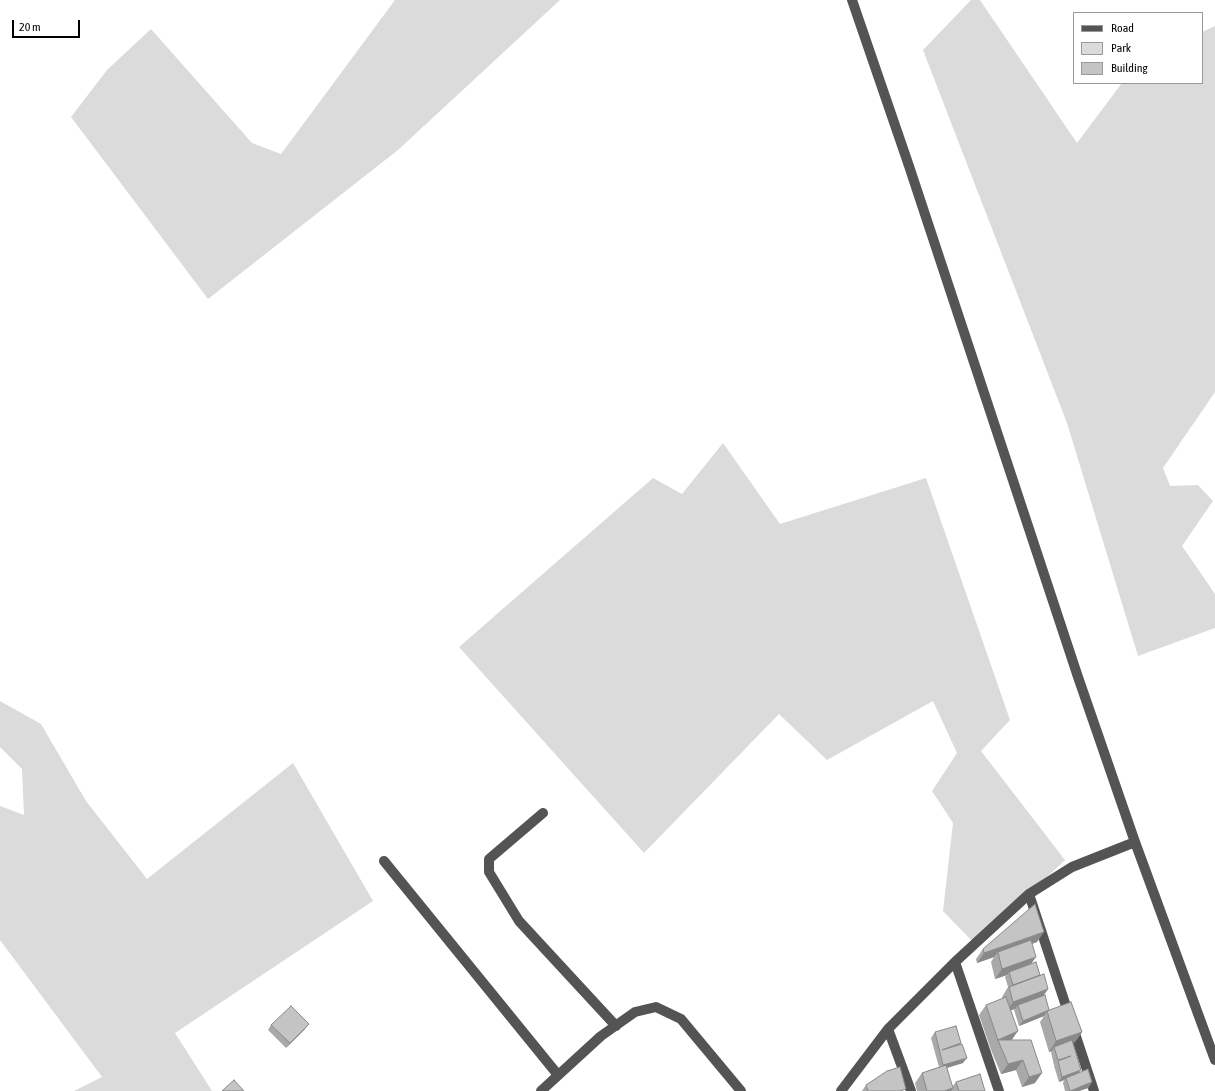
<!DOCTYPE html>
<style>
body{margin:0}
#map{position:relative;width:1215px;height:1091px;overflow:hidden;background:#fff;font-family:"Asap Condensed",sans-serif}
canvas{display:block}
.legend{position:absolute;left:1073px;top:12px;width:130px;height:72px;box-sizing:border-box;background:#fff;border:1px solid #999;margin:0;padding:5px 7px;list-style:none;font-size:12px;color:#000}
.legend li{display:flex;align-items:center;gap:8px;height:20px}
.legend b{width:20px;border:1px solid #999}
.scale{position:absolute;left:12px;top:20px;width:68px;height:18px;box-sizing:border-box;border:2px solid #000;border-top:0;padding-left:5px;font-size:12px;line-height:14px;white-space:nowrap;color:#000;-webkit-text-stroke:3px #fff;paint-order:stroke}
</style>
<div id="map">
<canvas width="1215" height="1091"></canvas>
<ul class="legend">
<li><b style="height:5px;background:#545454"></b>Road</li>
<li><b style="height:11px;background:#dbdbdb"></b>Park</li>
<li><b style="height:11px;background:#c4c4c4"></b>Building</li>
</ul>
<div class="scale">20 m</div>
</div>
<script>
const c = document.querySelector('canvas').getContext('2d');
c.lineJoin = 'round';
function fillPath(path, color) { c.fillStyle = color; c.fill(path, 'evenodd'); }
const poly = rows => new Path2D(rows.map(r => 'M' + r).join(''));
function stroke(path, color, width, dash) { c.strokeStyle = color; c.lineWidth = width; c.lineCap = dash ? 'butt' : 'round'; c.setLineDash(dash || []); c.stroke(path); }
fillPath(poly([
 [395,0,560,0,398,150,208,299,71,117,107,70,151,29,252,143,281,154],
 [971,0,980,0,1077,143,1122,83,1202,83,1202,32,1215,26,1215,392,1163,468,1170,486,1198,485,1213,501,1182,546,1215,594,1215,628,1138,656,1067,423,923,50],
 [723,443,780,524,926,478,1010,720,981,751,1065,860,975,944,943,911,953,823,932,791,957,753,933,701,827,760,779,714,644,853,459,647,653,478,682,494],
 [0,701,41,724,86,801,147,879,293,763,373,901,175,1033,212,1091,74,1091,102,1077,0,940,0,806,24,815,22,769,0,747]
]), '#dbdbdb');
stroke(poly([
 [852,0,909,166,1078,677,1135,842,1215,1060],
 [543,813,489,859,489,872,519,921,616,1026],
 [384,861,558,1075],
 [1029,894,1094,1091],
 [955,962,999,1091],
 [888,1029,911,1091],
 [541,1091,601,1036,635,1012,656,1007,681,1019,741,1091],
 [841,1091,888,1029,955,962,1029,894,1072,867,1135,842]
]), '#545454', 10);
fillPath(poly([
 [1037,942,1032,944,1031,964,1040,975,1048,989,1043,996,1049,1010,1082,1032,1075,1042,1073,1042,1079,1073,1092,1082,1088,1088,1079,1091,1065,1091,1063,1083,1064,1080,1059,1082,1054,1066,1055,1065,1054,1065,1051,1052,1052,1051,1049,1052,1040,1022,1044,1016,1019,1026,1014,1010,1015,1009,1011,1010,1012,1040,1035,1083,1022,1087,1016,1070,1001,1074,991,1050,979,1015,986,1005,1002,999,1002,997,1008,987,1005,977,1007,975,995,979,991,962,994,957,977,963,976,959,983,949],
 [271,1025,305,1029,286,1048,268,1030],
 [935,1032,961,1043,960,1044,963,1063,947,1068,952,1087,956,1082,985,1091,917,1091,915,1083,922,1073,939,1067,931,1038],
 [866,1085,904,1091,862,1091]
]), '#a9a9a9');
fillPath(poly([
 [1044,932,1037,942,999,955,998,952,994,957,977,963,984,953],
 [1036,957,1029,967,1009,972,1007,975,995,979,1002,969],
 [1048,989,1041,999,1018,1005,1015,1009,1006,1012,1013,1002],
 [1049,1010,1047,1011,1044,1016,1019,1026,1023,1021],
 [309,1024,305,1029,286,1048,290,1043],
 [1018,1031,1011,1041,998,1040],
 [1082,1032,1075,1042,1055,1049,1054,1047,1052,1051,1049,1052,1056,1041],
 [967,1058,963,1063,939,1070,943,1065],
 [1023,1060,1016,1070,1001,1074,1008,1064],
 [1081,1070,1077,1075,1066,1078,1064,1080,1059,1082,1062,1077],
 [1042,1073,1035,1083,1022,1087,1029,1077],
 [1092,1082,1088,1088,1079,1091,1070,1091],
 [953,1088,951,1091,944,1091]
]), '#898989');
const building = poly([
 [1035,904,1044,932,984,953,983,949,1035,904],
 [1031,940,1036,957,1002,969,998,952,1031,940],
 [1036,962,1040,975,1013,985,1009,972,1036,962],
 [1044,974,1048,989,1013,1002,1009,987,1044,974],
 [1045,995,1049,1010,1023,1021,1018,1005,1045,995],
 [1006,997,1018,1031,998,1040,986,1005,1006,997],
 [1071,1002,1082,1032,1056,1041,1047,1011,1071,1002],
 [291,1006,309,1024,290,1043,271,1025,291,1006],
 [956,1026,961,1043,942,1050,962,1044,967,1058,943,1065,935,1032,956,1026],
 [998,1040,1031,1040,1042,1073,1029,1077,1023,1060,1008,1064,998,1040],
 [1072,1040,1081,1070,1062,1077,1058,1061,1071,1056,1058,1060,1054,1047,1072,1040],
 [946,1065,953,1088,944,1091,927,1091,922,1073,946,1065],
 [900,1067,906,1089,900,1091,868,1091,866,1085,887,1071,900,1067],
 [1088,1069,1092,1082,1070,1091,1066,1078,1088,1069],
 [980,1074,985,1091,959,1091,956,1082,980,1074],
 [234,1080,244,1091,222,1091,234,1080]
]);
fillPath(building, '#c4c4c4');
stroke(building, '#898989', 1);
</script>
